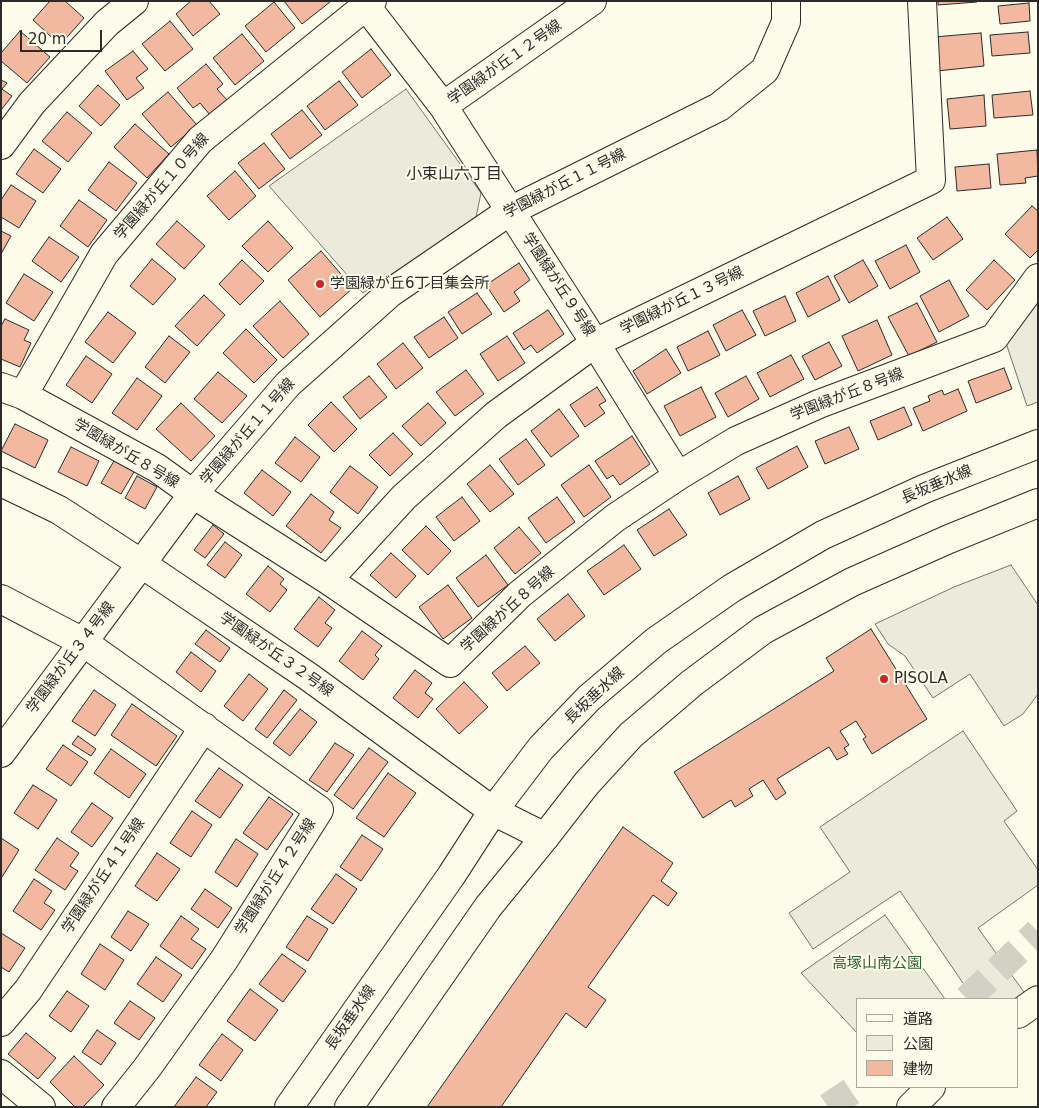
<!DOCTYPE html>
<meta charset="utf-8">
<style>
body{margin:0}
#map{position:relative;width:1039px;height:1108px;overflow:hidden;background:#fdfbea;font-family:"DejaVu Sans","Noto Sans JP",sans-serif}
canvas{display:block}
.frame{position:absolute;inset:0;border:2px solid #2b2b2b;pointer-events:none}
.legend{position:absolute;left:856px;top:998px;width:162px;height:90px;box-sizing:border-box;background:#fdfbea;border:1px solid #a9a89e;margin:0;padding:6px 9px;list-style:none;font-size:15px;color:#2b2b2b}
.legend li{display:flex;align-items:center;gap:10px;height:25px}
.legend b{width:25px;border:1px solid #a9a89e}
.scale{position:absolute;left:20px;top:30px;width:82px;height:22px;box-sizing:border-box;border:2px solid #2b2b2b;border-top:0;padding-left:6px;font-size:15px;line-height:18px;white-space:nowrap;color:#2b2b2b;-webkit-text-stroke:4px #fdfbea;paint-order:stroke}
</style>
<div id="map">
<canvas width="1039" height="1108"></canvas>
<div class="frame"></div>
<ul class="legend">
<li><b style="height:6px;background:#fdfbea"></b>道路</li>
<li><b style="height:14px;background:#ecebdb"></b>公園</li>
<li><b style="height:14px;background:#f2b8a0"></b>建物</li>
</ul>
<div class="scale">20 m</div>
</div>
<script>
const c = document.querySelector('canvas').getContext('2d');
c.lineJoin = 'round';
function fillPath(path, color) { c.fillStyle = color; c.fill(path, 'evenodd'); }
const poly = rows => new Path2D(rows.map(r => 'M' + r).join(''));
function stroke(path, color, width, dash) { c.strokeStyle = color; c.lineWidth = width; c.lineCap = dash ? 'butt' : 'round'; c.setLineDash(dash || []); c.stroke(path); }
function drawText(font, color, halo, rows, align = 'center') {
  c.font = font + ' "DejaVu Sans","Noto Sans JP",sans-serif'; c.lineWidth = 4; c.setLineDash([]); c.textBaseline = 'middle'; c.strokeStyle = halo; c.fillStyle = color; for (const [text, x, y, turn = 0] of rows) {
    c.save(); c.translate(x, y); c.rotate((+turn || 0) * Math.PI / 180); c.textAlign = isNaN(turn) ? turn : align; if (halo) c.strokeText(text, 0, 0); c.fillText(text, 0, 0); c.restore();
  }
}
const green = poly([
 [406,89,481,193,475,222,363,293,269,186,406,89],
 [1038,298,1038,402,1027,406,1005,340,1038,298],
 [885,915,945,999,858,999,858,1034,801,973,885,915]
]);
fillPath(green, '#ecebdb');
stroke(green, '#74746e', 1);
const parking = poly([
 [1011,565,1038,605,1038,694,1023,714,1004,726,970,674,933,698,905,656,888,644,875,624,954,587,1011,565],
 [963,731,1017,811,1004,821,1038,870,1038,885,978,928,1026,995,1018,999,974,999,900,891,813,949,789,913,850,872,820,827,963,731]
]);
fillPath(parking, '#eceadb');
stroke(parking, '#74746e', 1);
const building = poly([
 [50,1,65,1,84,18,60,45,33,20,50,1],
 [191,1,209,1,220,14,193,36,176,14,191,1],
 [284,1,329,1,330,2,302,24,284,1],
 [938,1,977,1,977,2,938,5,938,1],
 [274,2,295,28,266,52,245,26,274,2],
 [1029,3,1030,21,1000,24,998,6,1029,3],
 [170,21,193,49,165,71,142,44,170,21],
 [20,31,50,57,27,83,1,61,1,53,20,31],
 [1028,32,1030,53,992,56,990,35,1028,32],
 [981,33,984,66,937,71,934,37,981,33],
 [242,34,264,61,235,85,213,58,242,34],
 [371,49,391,75,362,98,342,72,371,49],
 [133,51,148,69,136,78,144,88,127,100,105,71,133,51],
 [206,64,223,84,217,89,227,100,210,115,200,103,193,108,177,88,206,64],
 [1,80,7,83,2,89,12,96,1,110,1,80],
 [339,81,358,105,325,130,307,106,339,81],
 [98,85,120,105,101,126,79,106,98,85],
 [1030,91,1033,115,994,118,992,95,1030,91],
 [168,92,197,125,171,147,142,114,168,92],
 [984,95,986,126,950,129,947,99,984,95],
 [302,110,322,135,290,159,271,134,302,110],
 [67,112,92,133,68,162,42,141,67,112],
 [135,124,169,154,147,178,114,147,135,124],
 [264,143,285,169,259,189,238,163,264,143],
 [34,149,61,169,43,193,16,174,34,149],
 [1037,150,1038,176,1025,178,1026,183,1000,185,997,154,1037,150],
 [109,162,137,183,116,211,88,190,109,162],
 [989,164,991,188,957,191,955,167,989,164],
 [235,171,256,196,229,220,207,196,235,171],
 [11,185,36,201,19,228,1,217,1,200,11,185],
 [79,200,107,220,88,247,60,226,79,200],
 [1032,206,1038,211,1038,250,1030,258,1005,234,1032,206],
 [947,217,963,239,933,260,917,238,947,217],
 [177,221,205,246,184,269,156,244,177,221],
 [268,221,293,248,268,272,242,246,268,221],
 [1,231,11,236,1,254,1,231],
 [49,237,79,257,61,282,32,261,49,237],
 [906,245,920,272,890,289,875,261,906,245],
 [321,251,353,288,320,317,288,280,321,251],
 [152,259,176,279,153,305,130,286,152,259],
 [242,260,264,281,240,305,219,284,242,260],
 [863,260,878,286,849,303,834,276,863,260],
 [994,260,1015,280,987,310,966,290,994,260],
 [519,263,530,280,514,292,520,301,504,312,486,285,519,263],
 [24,274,53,292,34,321,6,303,24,274],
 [828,276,840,300,808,317,796,293,828,276],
 [949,280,969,316,939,332,920,296,949,280],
 [477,293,492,314,462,334,448,312,477,293],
 [204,295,225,315,197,346,175,326,204,295],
 [785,296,796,321,765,336,753,311,785,296],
 [280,301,309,334,283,358,253,326,280,301],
 [917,303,937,342,909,356,888,317,917,303],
 [548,310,564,334,537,353,531,345,524,350,513,333,548,310],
 [742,310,756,335,726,351,713,325,742,310],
 [108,312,136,333,113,363,85,342,108,312],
 [444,317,458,338,429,358,414,337,444,317],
 [5,319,29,330,24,340,31,343,20,367,1,359,1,326,5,319],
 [877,320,892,355,858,371,842,336,877,320],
 [246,329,277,360,254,383,223,353,246,329],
 [708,331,720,355,688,371,677,347,708,331],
 [169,336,190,352,165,383,145,367,169,336],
 [507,336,525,363,498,381,480,354,507,336],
 [829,342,842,366,815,380,802,356,829,342],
 [403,343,423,368,396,389,377,364,403,343],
 [666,349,681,373,647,394,633,371,666,349],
 [791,355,804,379,770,397,757,373,791,355],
 [86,356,112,374,92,403,66,385,86,356],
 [1004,368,1012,389,976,403,968,381,1004,368],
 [466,370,484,394,455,416,436,392,466,370],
 [218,372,247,396,222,423,194,399,218,372],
 [369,376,387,397,360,419,343,397,369,376],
 [746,376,759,399,728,417,715,393,746,376],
 [137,378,162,396,137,430,112,413,137,378],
 [597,387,606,401,599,405,605,413,585,427,570,405,597,387],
 [701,387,716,417,680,436,664,406,701,387],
 [958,389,967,411,923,431,913,408,930,401,928,396,942,390,944,395,958,389],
 [331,402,357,429,334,452,308,425,331,402],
 [181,403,215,436,191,461,156,429,181,403],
 [428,403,446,423,421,446,402,426,428,403],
 [904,407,912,425,878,440,870,421,904,407],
 [559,409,579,436,551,457,531,431,559,409],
 [15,424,48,440,35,468,1,451,15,424],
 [849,427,859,449,825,464,815,441,849,427],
 [393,433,413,454,390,476,369,455,393,433],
 [632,436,650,464,620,485,613,475,607,479,595,461,632,436],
 [295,437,320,457,301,482,275,463,295,437],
 [526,439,545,465,518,485,499,459,526,439],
 [797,446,808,467,768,489,756,468,797,446],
 [71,447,99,461,87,486,58,472,71,447],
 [118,454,138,465,121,494,101,483,118,454],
 [490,465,514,494,490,512,467,484,490,465],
 [589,465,611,497,584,517,561,485,589,465],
 [350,466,378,487,358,514,330,492,350,466],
 [262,470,291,492,273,516,244,493,262,470],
 [137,476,157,487,145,509,125,498,137,476],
 [738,476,750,499,720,515,708,493,738,476],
 [311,494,334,512,329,520,341,528,321,553,286,526,311,494],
 [462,497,480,521,454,541,436,517,462,497],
 [557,497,575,522,546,543,528,518,557,497],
 [669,509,687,535,654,556,637,530,669,509],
 [213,525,224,534,205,558,194,550,213,525],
 [426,526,451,551,428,575,402,550,426,526],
 [519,527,541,553,515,574,494,548,519,527],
 [225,542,242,555,225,578,207,565,225,542],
 [624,545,641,569,604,595,587,571,624,545],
 [391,553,416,576,396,598,370,575,391,553],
 [486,555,508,585,478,607,456,578,486,555],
 [268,566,284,579,280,584,287,590,270,612,246,594,268,566],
 [448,585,472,618,443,639,419,607,448,585],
 [568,594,585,616,555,641,537,619,568,594],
 [319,597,335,610,325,623,332,628,318,647,294,629,319,597],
 [871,629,927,719,872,754,863,739,866,737,856,721,840,731,849,745,844,748,848,754,837,760,829,747,777,779,786,793,776,800,763,780,749,789,753,796,735,807,731,800,703,818,674,772,834,671,826,658,871,629],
 [206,630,230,648,220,662,195,644,206,630],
 [362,631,382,646,375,655,379,659,363,680,339,661,362,631],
 [525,646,540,663,507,691,492,673,525,646],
 [191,652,216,671,201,692,176,672,191,652],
 [415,670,432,683,425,693,433,699,418,718,393,698,415,670],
 [249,674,268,689,243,721,224,706,249,674],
 [464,682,488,707,459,734,436,709,464,682],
 [94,690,116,705,95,736,72,721,94,690],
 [284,690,297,700,267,738,255,729,284,690],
 [132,704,177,736,156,766,111,735,132,704],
 [300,709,317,722,290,756,273,743,300,709],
 [78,736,96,749,91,756,72,744,78,736],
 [335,743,354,755,327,792,309,780,335,743],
 [63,745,88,762,71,786,46,769,63,745],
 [369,748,388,762,353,809,334,795,369,748],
 [111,749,146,774,129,798,94,773,111,749],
 [219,768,243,785,220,818,195,801,219,768],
 [388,773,416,793,384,837,356,818,388,773],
 [33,785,57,800,38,829,14,813,33,785],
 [269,797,293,814,267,850,243,833,269,797],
 [92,803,113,818,92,847,71,832,92,803],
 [192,811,212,825,191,857,170,843,192,811],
 [623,827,673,863,661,881,677,893,668,906,653,895,588,987,606,1000,586,1028,566,1013,501,1107,427,1107,623,827],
 [362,835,383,849,361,881,340,867,362,835],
 [1,838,19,850,2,877,1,876,1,838],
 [57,838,79,853,70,866,78,871,65,890,35,870,57,838],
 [236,839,258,854,237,887,215,872,236,839],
 [157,853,180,869,157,901,135,886,157,853],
 [336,874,357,889,333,924,311,909,336,874],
 [34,879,52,891,44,903,55,910,41,930,13,911,34,879],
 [205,889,232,908,218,928,191,909,205,889],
 [128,911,149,924,131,951,111,937,128,911],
 [181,916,199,929,191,939,206,949,192,969,160,946,181,916],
 [307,916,328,929,308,961,286,947,307,916],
 [1,933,25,948,9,972,1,967,1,933],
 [100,944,124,960,105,990,81,974,100,944],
 [282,954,306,971,283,1002,259,984,282,954],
 [156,957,182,975,163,1002,137,984,156,957],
 [250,989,278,1010,255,1041,227,1021,250,989],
 [67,991,89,1006,71,1032,49,1016,67,991],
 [130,1001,155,1018,139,1040,114,1023,130,1001],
 [97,1030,116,1043,101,1065,82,1052,97,1030],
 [26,1033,56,1058,38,1079,8,1054,26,1033],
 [222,1034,243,1050,221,1081,199,1065,222,1034],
 [74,1056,104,1085,83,1107,75,1107,50,1082,74,1056],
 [196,1077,217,1092,206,1107,174,1107,196,1077]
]);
fillPath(building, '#f2b8a0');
stroke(building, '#2b2b2b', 1);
stroke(poly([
 [967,999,1038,932],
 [828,1107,858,1087]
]), '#d3d1c4', 28, [28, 14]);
const minor = poly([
 [362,1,443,106,595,343,678,476],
 [443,106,592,1],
 [1,145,32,103,107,23,134,1],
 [1,387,23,395,157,468,193,494,328,580,450,663,520,594,615,518,678,476,736,441,819,404,994,338,1038,278],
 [23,395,104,254,200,140,372,1],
 [1,482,59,510,142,564,309,677,493,811,545,837],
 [328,580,404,497,496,415,595,343,931,180,922,1],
 [1,599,83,642,319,810,224,960,147,1068,116,1107],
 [1,753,193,494,288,384,390,293,510,211,719,107,765,70,786,22,786,1],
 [1018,1014,1038,1000],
 [1,1022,28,990,204,727],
 [1,1074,41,1107],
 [911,1107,931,1087]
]);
const major = poly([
 [289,1107,451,876,493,811,541,748,589,698,656,641,732,588,823,535,924,489,1038,444],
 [349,1107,488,907,545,837,587,783,631,735,692,683,763,630,852,582,949,539,1038,503]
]);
stroke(minor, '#2b2b2b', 30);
stroke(major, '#2b2b2b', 30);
stroke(minor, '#fdfbea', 28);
stroke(major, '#fdfbea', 28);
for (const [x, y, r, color] of [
 [320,284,5,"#c62828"],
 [884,679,5,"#c62828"]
]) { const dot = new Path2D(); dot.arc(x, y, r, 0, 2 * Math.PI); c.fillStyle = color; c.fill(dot); stroke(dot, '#fdfbea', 2); }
drawText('15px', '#2b2b2b', '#fdfbea', [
 ["学園緑が丘１２号線",505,63,-35],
 ["学園緑が丘１１号線",565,184,-27],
 ["学園緑が丘１０号線",162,187,-49],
 ["学園緑が丘９号線",558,285,57],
 ["学園緑が丘１３号線",682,301,-26],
 ["学園緑が丘８号線",847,395,-21],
 ["学園緑が丘１１号線",248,432,-49],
 ["学園緑が丘８号線",126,454,31],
 ["長坂垂水線",937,485,-23],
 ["学園緑が丘８号線",508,610,-42],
 ["学園緑が丘３２号線",276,655,35],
 ["学園緑が丘３４号線",71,658,-53],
 ["長坂垂水線",595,696,-43],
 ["学園緑が丘４１号線",104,876,-56],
 ["学園緑が丘４２号線",276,877,-57],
 ["長坂垂水線",351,1018,-55]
]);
drawText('15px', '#2b2b2b', '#fdfbea', [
 ["学園緑が丘6丁目集会所",330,284],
 ["PISOLA",894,679]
], 'left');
drawText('15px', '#34623c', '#fdfbea', [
 ["高塚山南公園",877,964]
]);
drawText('16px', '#2b2b2b', '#fdfbea', [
 ["小束山六丁目",454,175]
]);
</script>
